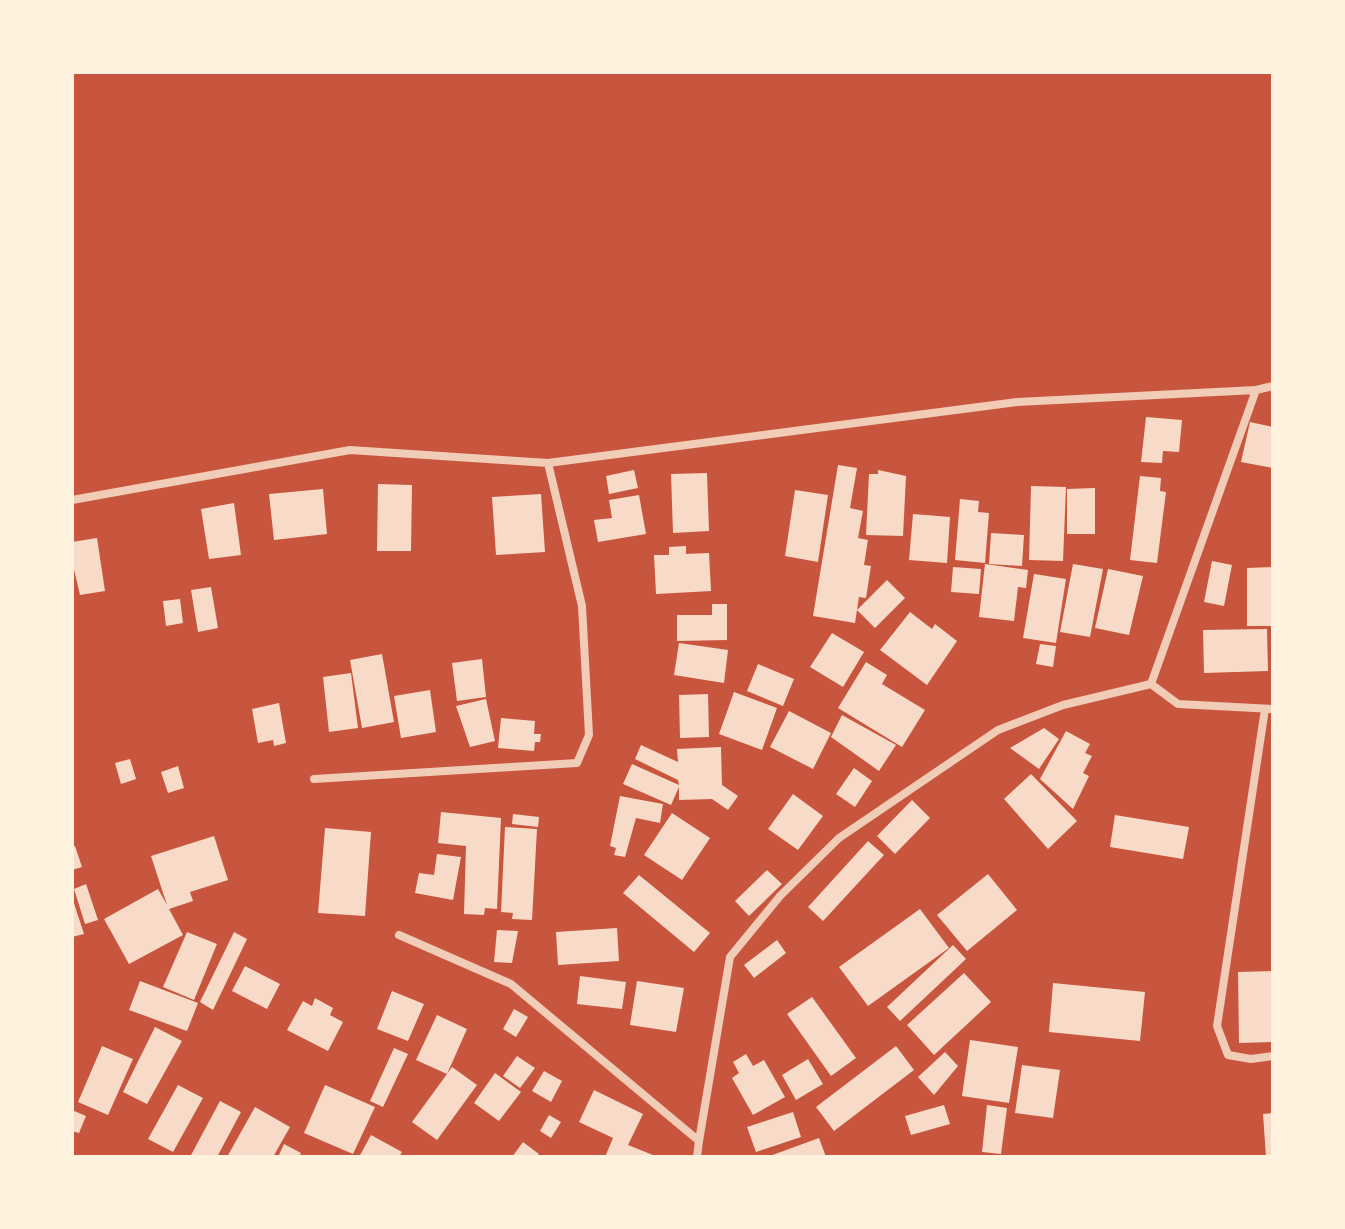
<!DOCTYPE html>
<style>
body{margin:0}
#map{position:relative;width:1345px;height:1229px;overflow:hidden;background:#c8553d;font-family:"Public Sans",sans-serif}
canvas{display:block}
.frame{position:absolute;inset:0;border:74px solid #fff3e0;pointer-events:none}
</style>
<div id="map">
<canvas width="1345" height="1229"></canvas>
<div class="frame"></div>
</div>
<script>
const c = document.querySelector('canvas').getContext('2d');
c.lineJoin = 'round';
function fillPath(path, color) { c.fillStyle = color; c.fill(path, 'evenodd'); }
const poly = rows => new Path2D(rows.map(r => 'M' + r).join(''));
function stroke(path, color, width, dash) { c.strokeStyle = color; c.lineWidth = width; c.lineCap = dash ? 'butt' : 'round'; c.setLineDash(dash || []); c.stroke(path); }
fillPath(poly([
 [1146,417,1182,420,1179,452,1163,451,1162,463,1141,462],
 [1250,422,1273,427,1273,468,1241,462],
 [838,465,857,468,850,508,863,511,858,538,868,540,864,565,871,566,866,598,859,597,855,623,813,616],
 [634,470,638,488,609,494,606,476],
 [878,470,906,476,903,536,866,535,869,474,878,474],
 [707,473,709,531,673,533,671,474],
 [1140,476,1161,478,1160,491,1166,492,1157,563,1130,560],
 [378,484,412,485,411,551,377,551],
 [1031,486,1066,487,1063,561,1029,560],
 [1095,488,1095,534,1067,534,1067,489],
 [323,489,327,534,274,540,269,494],
 [795,490,828,495,818,562,785,556],
 [541,494,545,552,496,555,492,497],
 [639,495,646,534,598,542,594,520,612,518,609,500],
 [960,499,979,501,978,512,989,513,985,563,955,560],
 [234,503,241,555,209,559,201,509],
 [913,514,950,517,947,563,909,560],
 [991,533,1024,535,1022,566,989,564],
 [97,538,105,591,80,595,72,561,72,542],
 [686,546,686,554,709,553,711,591,656,594,654,555,669,555,669,547],
 [1212,561,1232,565,1224,606,1204,602],
 [985,564,1028,570,1026,588,1018,587,1014,621,979,617],
 [1073,564,1103,569,1090,637,1060,632],
 [953,567,981,569,979,594,951,592],
 [1273,567,1273,626,1247,626,1247,568],
 [1108,569,1143,576,1129,635,1095,628],
 [1034,574,1066,579,1056,643,1023,638],
 [887,580,905,598,875,628,857,610],
 [211,587,218,628,198,632,191,590],
 [180,599,183,623,166,626,163,601],
 [712,604,727,604,727,640,677,641,677,615,712,615],
 [910,612,932,629,935,624,957,641,927,685,880,650],
 [1267,629,1268,671,1204,673,1203,630],
 [832,633,864,652,843,687,810,667],
 [679,643,728,650,724,683,674,675],
 [1040,644,1056,646,1053,667,1036,664],
 [382,654,394,722,362,728,350,660],
 [482,659,486,697,457,701,452,663],
 [866,662,887,675,882,684,925,710,902,747,838,708],
 [758,664,794,679,783,706,747,691],
 [351,673,358,728,329,732,323,677],
 [430,690,436,732,401,738,394,696],
 [734,692,777,708,762,750,719,734],
 [708,694,709,737,680,738,679,695],
 [486,699,495,741,470,747,456,706],
 [279,703,286,743,274,746,273,740,258,743,252,709],
 [789,711,831,733,813,769,770,747],
 [842,715,896,745,879,771,831,737],
 [501,718,535,721,534,734,541,734,540,742,535,742,534,751,498,748],
 [1044,728,1059,739,1039,769,1010,748],
 [1066,731,1090,744,1085,753,1092,756,1083,773,1089,776,1073,809,1040,779],
 [641,745,678,762,677,749,721,747,722,785,738,796,728,810,712,799,679,800,679,787,671,805,623,784,632,764,679,785,678,780,635,759],
 [130,759,136,779,121,784,115,763],
 [178,766,184,788,168,793,161,772],
 [854,768,872,781,855,807,836,794],
 [1031,774,1077,821,1048,849,1004,799],
 [793,794,823,816,798,850,768,829],
 [620,796,663,804,660,823,636,818,625,857,614,855,616,848,610,846],
 [912,800,930,818,895,854,877,836],
 [441,812,501,818,497,909,485,908,484,915,464,914,466,846,438,843],
 [672,813,710,838,682,880,644,855],
 [513,814,539,817,538,827,512,824],
 [1115,815,1189,827,1183,859,1110,847],
 [505,827,537,829,532,920,512,919,513,913,501,912],
 [325,828,371,832,365,916,318,913],
 [214,836,228,880,190,892,193,901,169,909,183,935,129,964,104,919,158,889,167,905,151,856],
 [868,841,884,855,823,921,808,907],
 [75,846,82,867,72,870,72,847],
 [437,854,461,857,453,900,415,893,419,873,434,875],
 [767,870,782,884,749,916,735,901],
 [988,874,1017,910,967,951,937,915],
 [639,875,710,933,694,952,623,893],
 [86,884,98,920,85,924,74,889],
 [72,897,84,934,72,937],
 [920,909,949,948,868,1006,839,967],
 [617,928,619,961,558,965,556,932],
 [497,930,518,931,512,963,494,962],
 [187,932,217,944,194,1000,163,987],
 [234,932,247,939,213,1010,200,1002],
 [777,940,786,953,754,978,744,965],
 [953,945,966,959,900,1021,887,1007],
 [245,966,280,984,267,1009,232,991],
 [1273,971,1273,1042,1239,1043,1238,972],
 [964,973,991,1002,934,1055,907,1025],
 [580,976,626,982,622,1009,577,1004],
 [140,981,198,1003,187,1031,129,1010],
 [637,981,684,988,676,1032,630,1025],
 [1053,983,1145,992,1140,1041,1049,1032],
 [392,991,424,1004,408,1041,377,1029],
 [812,997,856,1058,831,1076,787,1014],
 [315,998,333,1008,330,1015,343,1022,328,1051,287,1030,303,1001,312,1006],
 [514,1009,528,1017,516,1037,503,1029],
 [437,1015,467,1029,447,1074,452,1067,477,1085,437,1140,412,1122,447,1074,416,1060],
 [155,1027,182,1041,147,1104,123,1092],
 [970,1040,1018,1047,1009,1103,962,1096],
 [102,1046,133,1059,108,1115,78,1102],
 [896,1046,914,1070,834,1131,816,1107],
 [394,1048,408,1054,383,1107,370,1101],
 [945,1052,958,1066,934,1095,918,1077],
 [746,1054,753,1066,764,1060,785,1097,753,1115,732,1078,739,1073,733,1062],
 [517,1056,535,1068,520,1088,503,1076],
 [808,1059,823,1084,796,1100,782,1075],
 [1022,1065,1060,1070,1053,1118,1015,1113],
 [544,1071,562,1081,551,1102,532,1091],
 [495,1073,521,1092,499,1121,474,1103],
 [178,1085,203,1098,173,1152,148,1139],
 [325,1085,375,1107,353,1154,304,1133],
 [594,1090,643,1114,628,1145,658,1157,605,1157,613,1138,579,1122],
 [220,1101,241,1112,217,1157,190,1157],
 [944,1105,950,1124,911,1135,905,1116],
 [987,1105,1007,1108,1001,1154,982,1152],
 [255,1107,290,1127,273,1157,227,1157],
 [72,1110,86,1116,79,1133,72,1131],
 [793,1112,801,1137,756,1152,747,1127],
 [1273,1113,1273,1157,1266,1157,1263,1114],
 [549,1115,561,1122,551,1138,540,1131],
 [371,1135,402,1152,399,1157,359,1157],
 [819,1138,826,1157,767,1157],
 [523,1142,539,1154,536,1157,512,1157],
 [284,1144,301,1153,299,1157,278,1157]
]), '#f7dbc8');
stroke(poly([
 [72,500,350,450,548,463],
 [1151,684,1256,390],
 [1265,709,1217,1026,1228,1055,1251,1059,1273,1056],
 [314,779,577,763,589,735,582,606,548,463,1017,402,1256,390,1273,386],
 [399,935,511,984,699,1141,697,1157],
 [699,1141,730,957,780,896,839,838,998,730,1063,705,1151,684,1178,704,1273,709]
]), '#f1ccb7', 8);
</script>
